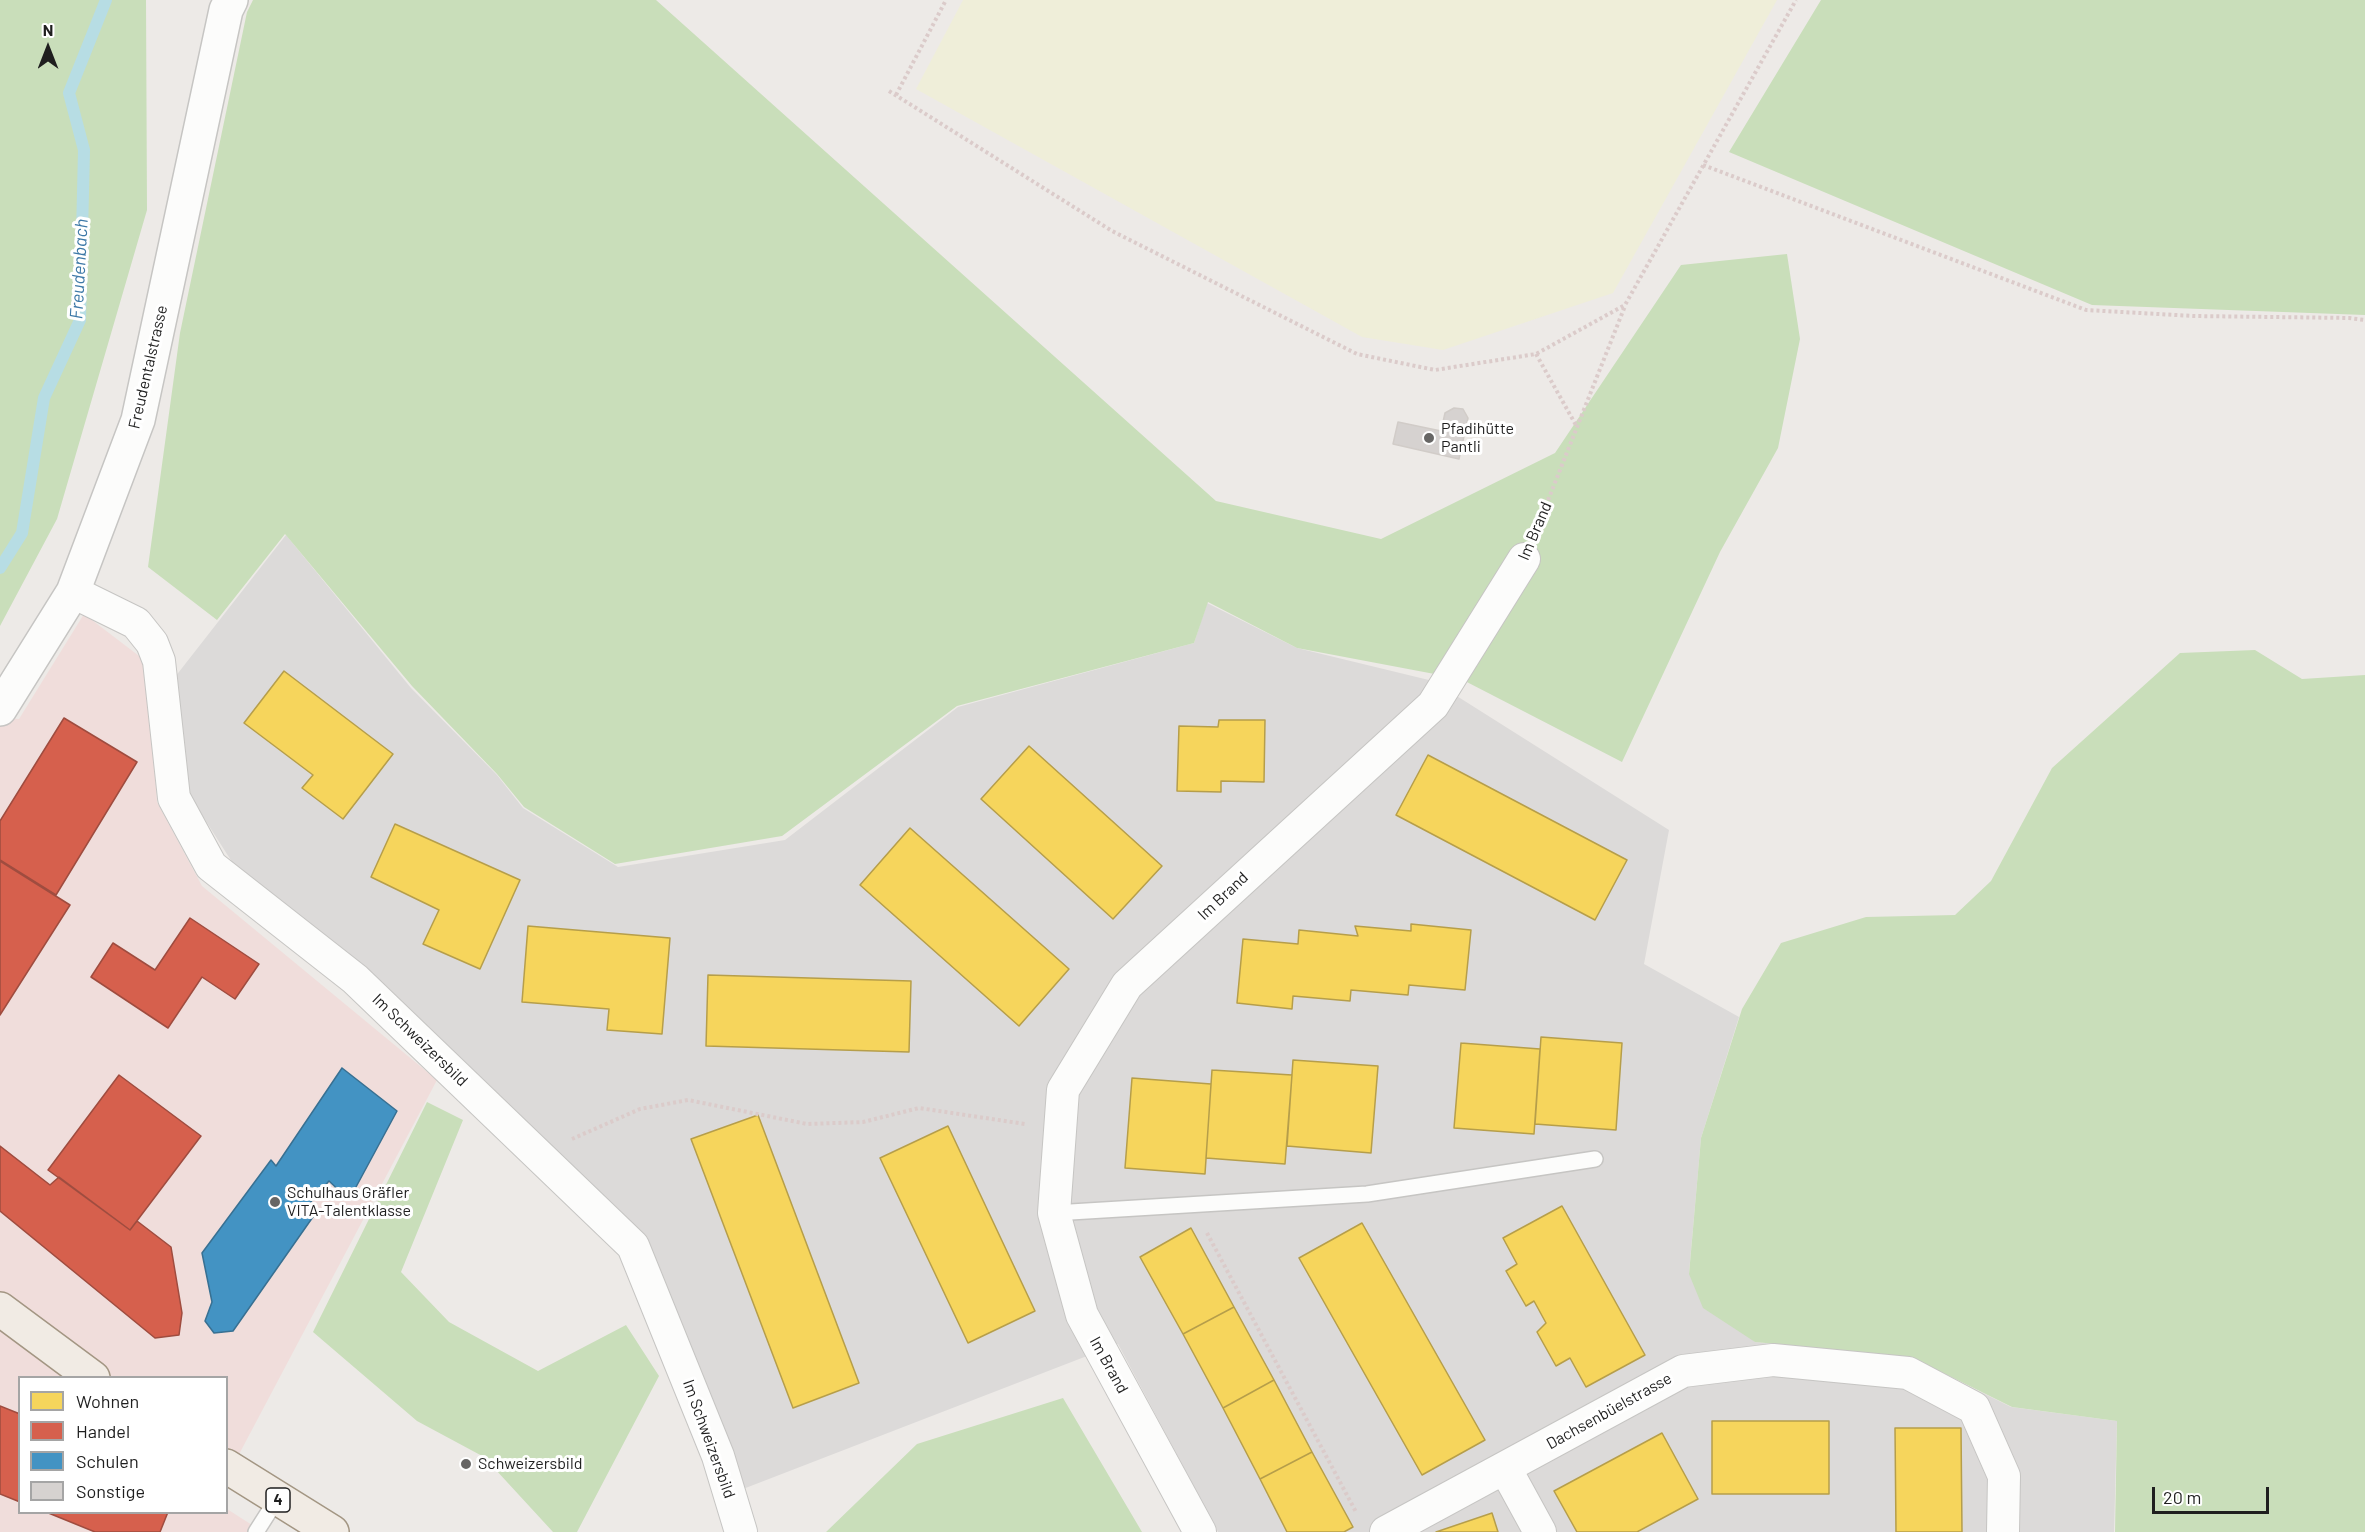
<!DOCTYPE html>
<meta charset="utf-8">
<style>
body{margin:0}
#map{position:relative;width:2365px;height:1532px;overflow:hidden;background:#edeae7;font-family:Barlow,sans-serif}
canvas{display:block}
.legend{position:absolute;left:18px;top:1376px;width:210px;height:138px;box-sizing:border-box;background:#fff;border:2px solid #a5a5a5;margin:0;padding:8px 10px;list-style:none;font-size:18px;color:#1f1f1f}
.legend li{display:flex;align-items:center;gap:12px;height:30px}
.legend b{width:30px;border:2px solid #a5a5a5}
.north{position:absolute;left:18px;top:18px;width:60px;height:60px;-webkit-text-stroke:4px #fff;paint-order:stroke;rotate:0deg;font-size:16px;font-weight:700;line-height:24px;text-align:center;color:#1f1f1f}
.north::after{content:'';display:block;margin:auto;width:21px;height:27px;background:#1f1f1f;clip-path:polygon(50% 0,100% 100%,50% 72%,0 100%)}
.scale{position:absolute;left:2152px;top:1487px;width:117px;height:27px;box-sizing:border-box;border:3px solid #1f1f1f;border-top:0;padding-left:8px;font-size:18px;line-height:21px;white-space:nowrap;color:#1f1f1f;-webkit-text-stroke:4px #fff;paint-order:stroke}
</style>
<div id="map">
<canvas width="2365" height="1532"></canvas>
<ul class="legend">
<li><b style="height:16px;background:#f6d55c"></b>Wohnen</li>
<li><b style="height:16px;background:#d6604d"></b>Handel</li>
<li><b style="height:16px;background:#4393c3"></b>Schulen</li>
<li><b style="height:16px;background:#d6d2d0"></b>Sonstige</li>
</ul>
<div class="north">N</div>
<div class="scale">20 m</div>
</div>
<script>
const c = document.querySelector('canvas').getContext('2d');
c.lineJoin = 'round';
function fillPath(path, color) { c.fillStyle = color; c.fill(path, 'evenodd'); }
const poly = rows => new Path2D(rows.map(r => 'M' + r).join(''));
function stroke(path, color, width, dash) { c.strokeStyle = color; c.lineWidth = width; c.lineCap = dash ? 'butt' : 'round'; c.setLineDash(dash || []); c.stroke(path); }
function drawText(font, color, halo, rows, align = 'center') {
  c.font = font + ' Barlow,sans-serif'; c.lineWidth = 6; c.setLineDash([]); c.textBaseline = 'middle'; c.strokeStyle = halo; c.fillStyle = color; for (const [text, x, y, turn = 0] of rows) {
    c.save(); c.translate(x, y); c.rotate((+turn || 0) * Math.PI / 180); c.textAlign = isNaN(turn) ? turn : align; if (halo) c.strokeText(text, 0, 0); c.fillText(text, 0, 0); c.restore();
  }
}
fillPath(poly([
 [286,535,411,688,497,775,523,808,618,867,785,840,958,707,1194,643,1207,603,1297,648,1433,681,1669,830,1644,964,1739,1017,1701,1138,1689,1273,1755,1342,1911,1357,2011,1407,2117,1421,2114,1532,1218,1532,1118,1344,743,1489,650,1245,369,975,234,865,186,790,175,677]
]), '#dcdad9');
fillPath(poly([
 [84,614,147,662,157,802,202,886,437,1080,227,1477,226,1378,20,1378,20,1512,226,1512,227,1509,263,1532,0,1532,0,718,19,719]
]), '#f0dddb');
fillPath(poly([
 [963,0,1777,0,1613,293,1443,350,1362,337,916,89]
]), '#efeed9');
fillPath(poly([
 [0,0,146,0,147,210,57,519,0,626],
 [253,0,656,0,1216,501,1381,539,1555,453,1681,265,1787,254,1800,339,1778,448,1720,552,1622,762,1461,679,1297,648,1208,602,1194,643,957,706,782,836,615,864,524,807,497,774,412,686,285,534,217,620,148,567,180,333,247,12],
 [1821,0,2365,0,2365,315,2092,305,1729,152],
 [2255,650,2302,679,2365,675,2365,1532,2115,1532,2117,1421,2012,1407,1911,1357,1755,1342,1703,1308,1689,1274,1701,1138,1742,1009,1781,943,1866,917,1955,915,1991,881,2052,768,2180,653],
 [427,1102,463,1120,401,1272,449,1322,538,1371,626,1325,659,1376,577,1532,553,1532,484,1457,417,1421,313,1332],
 [1063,1398,1142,1532,826,1532,917,1444]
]), '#c9deba');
const homes = poly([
 [284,671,393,754,343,819,302,788,313,775,244,723,284,671],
 [1219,720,1265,720,1264,782,1221,781,1221,792,1177,791,1179,726,1218,727,1219,720],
 [1029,746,1162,866,1113,919,981,799,1029,746],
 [1428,755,1627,860,1595,920,1396,815,1428,755],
 [395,824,520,880,480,969,423,944,439,910,371,877,395,824],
 [910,828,1069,969,1019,1026,860,885,910,828],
 [1411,924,1471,930,1465,990,1409,985,1408,995,1351,990,1350,1001,1293,996,1292,1009,1237,1003,1243,939,1298,944,1299,930,1358,936,1355,926,1411,931,1411,924],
 [528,926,670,938,662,1034,607,1030,609,1009,522,1002,528,926],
 [708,975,911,981,909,1052,706,1046,708,975],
 [1541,1037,1622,1043,1616,1130,1535,1124,1541,1037],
 [1461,1043,1540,1049,1534,1134,1454,1128,1461,1043],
 [1293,1060,1378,1066,1371,1153,1287,1146,1293,1060],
 [1212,1070,1292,1075,1285,1164,1206,1158,1212,1070],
 [1132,1078,1211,1084,1205,1174,1125,1168,1132,1078],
 [758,1115,859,1383,793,1408,691,1139,758,1115],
 [948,1126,1035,1311,968,1343,880,1158,948,1126],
 [1562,1206,1645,1355,1586,1387,1570,1358,1556,1366,1537,1332,1546,1323,1534,1301,1526,1306,1506,1271,1517,1264,1503,1238,1562,1206],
 [1362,1223,1485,1440,1422,1475,1299,1258,1362,1223],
 [1191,1228,1234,1307,1183,1334,1140,1257,1191,1228],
 [1234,1307,1274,1380,1223,1408,1183,1334,1234,1307],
 [1274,1380,1312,1452,1260,1479,1223,1408,1274,1380],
 [1712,1421,1829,1421,1829,1494,1712,1494,1712,1421],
 [1895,1428,1961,1428,1962,1532,1896,1532,1895,1428],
 [1662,1433,1698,1499,1637,1532,1577,1532,1554,1491,1662,1433],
 [1312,1452,1353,1527,1344,1532,1287,1532,1260,1479,1312,1452],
 [1492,1513,1498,1532,1436,1532,1492,1513]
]);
fillPath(homes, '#f6d55c');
stroke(homes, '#b69e4a', 1.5);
const shops = poly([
 [64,718,137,762,56,895,0,860,0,821,64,718],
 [0,861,70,905,0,1015,0,861],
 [190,918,259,964,235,999,202,977,168,1028,91,977,113,943,155,970,190,918],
 [119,1075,201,1136,130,1230,48,1170,119,1075],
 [0,1146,50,1185,59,1177,130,1230,137,1221,171,1247,182,1313,179,1335,155,1338,0,1211,0,1146],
 [0,1406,20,1414,20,1502,0,1494,0,1406],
 [46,1512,168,1512,160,1532,95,1532,46,1512]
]);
fillPath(shops, '#d6604d');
stroke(shops, '#9f4c3f', 1.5);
const schools = poly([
 [342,1068,397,1111,349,1200,329,1181,309,1204,315,1214,233,1331,214,1333,205,1321,212,1302,202,1253,271,1160,276,1166,342,1068]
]);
fillPath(schools, '#4393c3');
stroke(schools, '#387092', 1.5);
stroke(poly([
 [0,568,22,533,44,398,80,320,84,150,69,93,106,0]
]), '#b7dde4', 12);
const building = poly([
 [1454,408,1463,409,1468,418,1459,459,1393,444,1398,422,1441,431,1445,413,1454,408]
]);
fillPath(building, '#d6d2d0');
stroke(building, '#d1ccc8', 1.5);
const service = poly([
 [1054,1213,1367,1194,1595,1159],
 [256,1532,277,1499]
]);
const minor = poly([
 [73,592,136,623,152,643,159,661,174,798,211,866,355,979,633,1246,718,1456,741,1532],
 [1505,1468,1540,1532],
 [1200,1532,1082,1315,1054,1213,1063,1090,1127,985,1433,705,1524,559],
 [1386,1532,1683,1371,1773,1360,1908,1373,1974,1408,2004,1476,2003,1532]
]);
const tertiary = poly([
 [0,709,73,592,138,420,226,10,231,0]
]);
const primary = poly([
 [0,1309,93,1378],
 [226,1466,332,1532]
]);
stroke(service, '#c6c5c3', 18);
stroke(minor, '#c6c5c3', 34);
stroke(tertiary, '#c6c5c3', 36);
stroke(primary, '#a39683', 36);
stroke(poly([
 [889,91,1112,231,1357,354,1435,370,1536,354,1625,305,1796,0],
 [896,95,946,0],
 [1703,165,2086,310,2194,316,2349,318,2365,320],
 [1536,354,1577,427],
 [1537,528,1625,306],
 [572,1139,640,1109,688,1100,807,1124,863,1122,919,1108,1025,1124],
 [1207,1233,1356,1512]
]), '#dbcbca', 4, [3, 3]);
stroke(service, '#fcfcfb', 15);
stroke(minor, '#fcfcfb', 32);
stroke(tertiary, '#fcfcfb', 33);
stroke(primary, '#f1ebe4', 33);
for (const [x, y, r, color] of [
 [1429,438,6,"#676665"],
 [275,1202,6,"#676665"],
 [466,1464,6,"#676665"]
]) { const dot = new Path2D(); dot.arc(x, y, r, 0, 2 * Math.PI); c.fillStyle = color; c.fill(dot); stroke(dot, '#fff', 2); }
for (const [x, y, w] of [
 [278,1500,24]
]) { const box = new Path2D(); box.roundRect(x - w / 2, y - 12, w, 24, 4.5); c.fillStyle = '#fff'; c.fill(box); stroke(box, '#1f1f1f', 1.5); }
drawText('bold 15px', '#1f1f1f', null, [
 ["4",278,1500]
]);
drawText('16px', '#1f1f1f', '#fff', [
 ["Freudentalstrasse",148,367,-77],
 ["Im Brand",1535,531,-67],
 ["Im Brand",1223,896,-43],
 ["Im Schweizersbild",420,1040,44],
 ["Im Brand",1109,1365,61],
 ["Dachsenbüelstrasse",1609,1411,-29],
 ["Im Schweizersbild",709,1439,70]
]);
drawText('16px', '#1f1f1f', '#fff', [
 ["Pfadihütte",1441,429],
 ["Pantli",1441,447],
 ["Schulhaus Gräfler",287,1193],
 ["VITA-Talentklasse",287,1211],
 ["Schweizersbild",478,1464]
], 'left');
drawText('italic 18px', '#3d79a7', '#fff', [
 ["Freudenbach",79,269,-87]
]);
</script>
